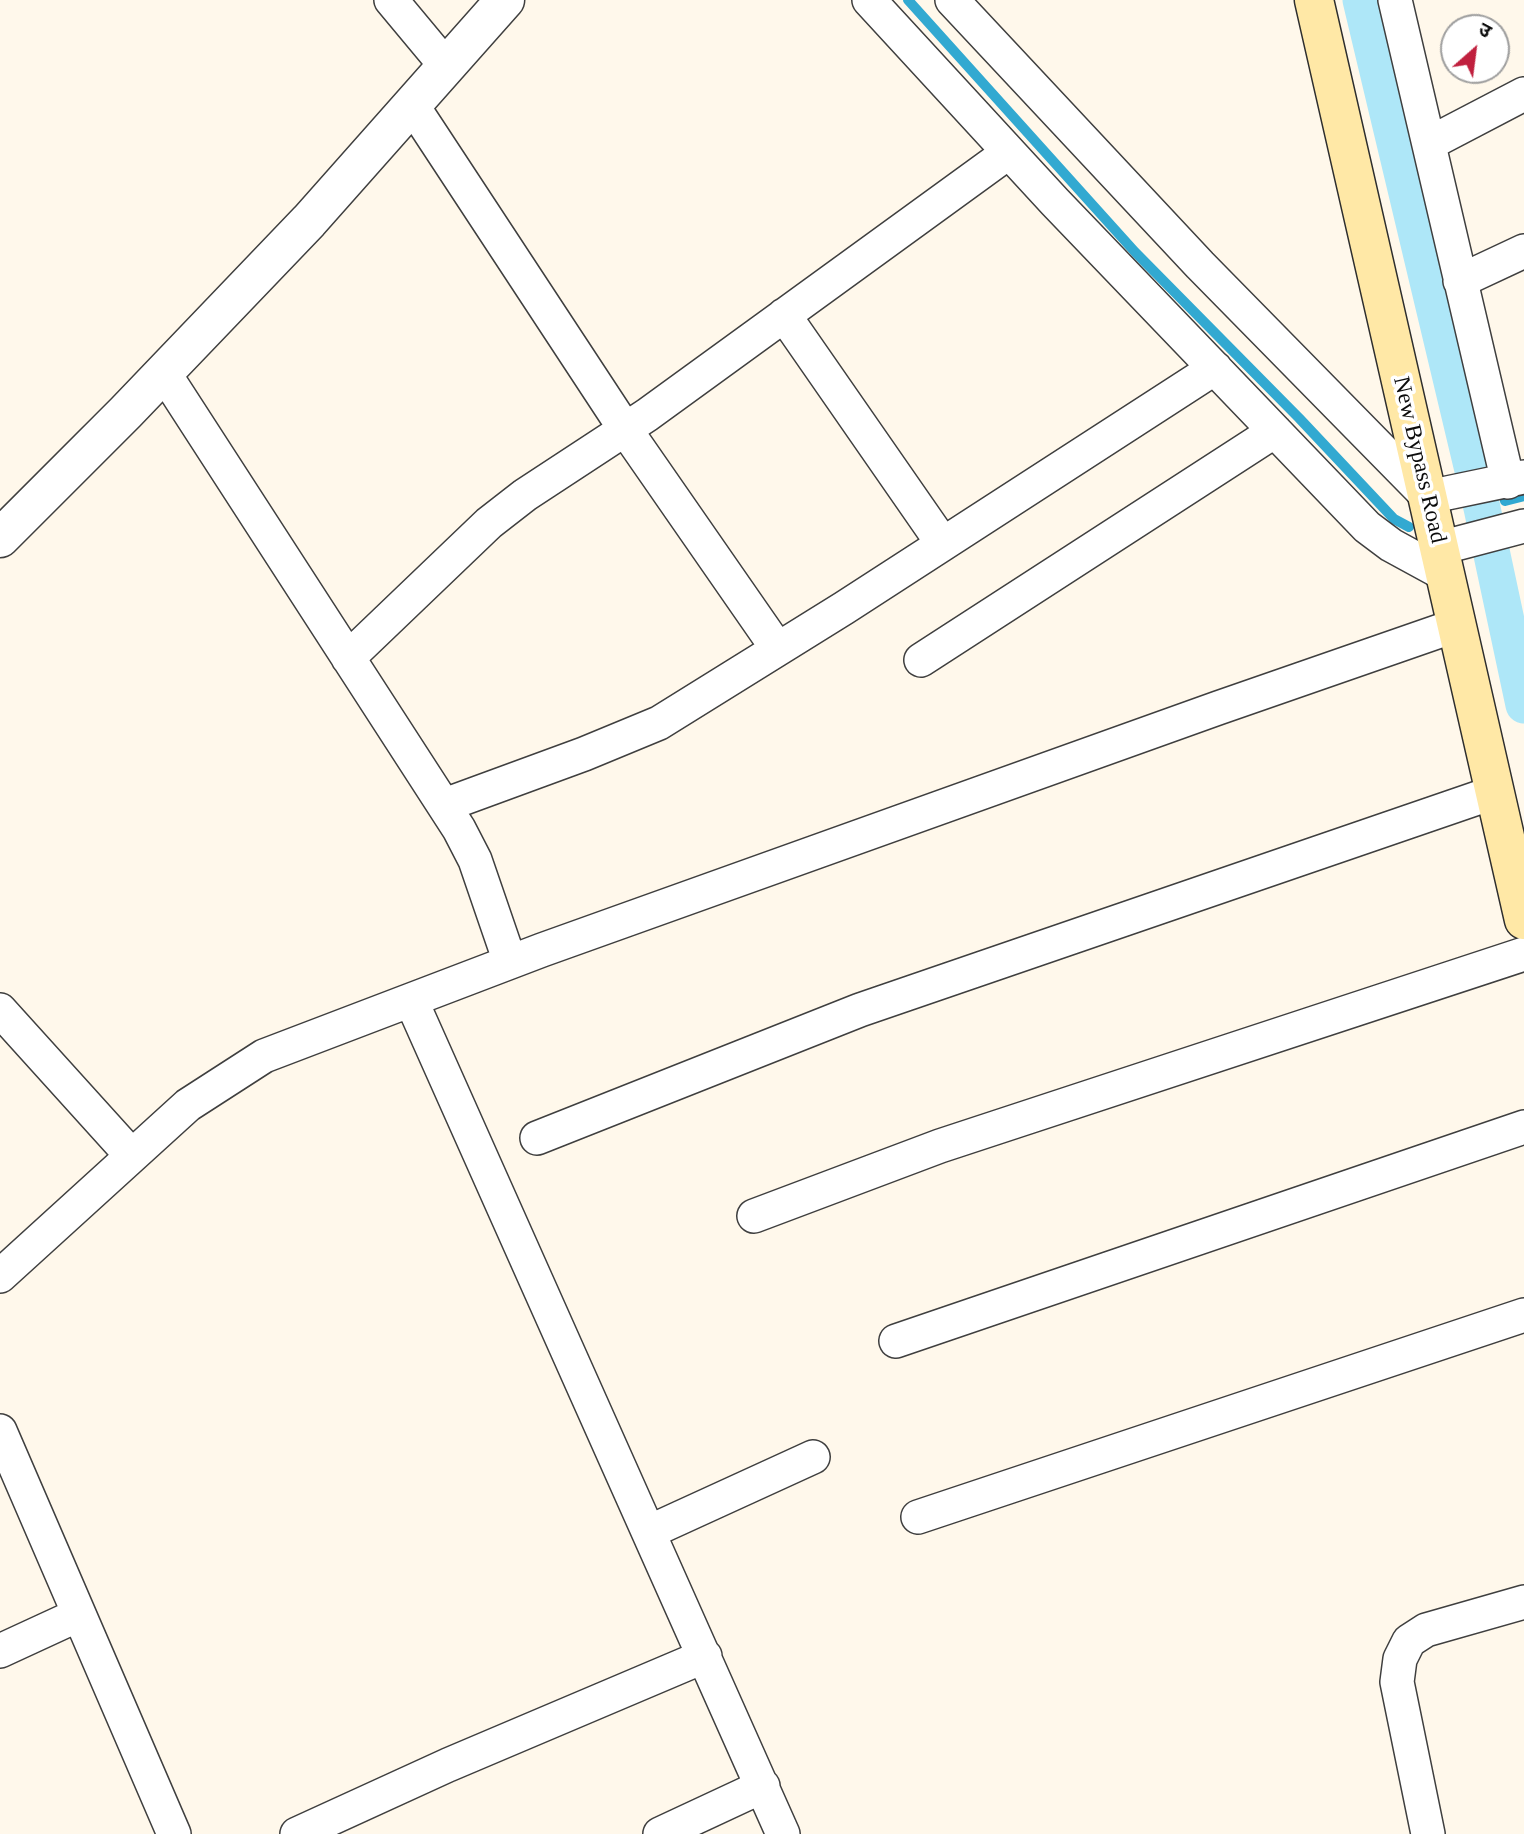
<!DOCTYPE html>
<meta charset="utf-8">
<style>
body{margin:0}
#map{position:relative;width:1524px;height:1834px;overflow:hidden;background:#fff8eb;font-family:Georgia,"Noto Sans Devanagari",serif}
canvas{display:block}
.north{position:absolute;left:1440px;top:14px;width:70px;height:70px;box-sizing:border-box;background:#fff;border:2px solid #9e9e9e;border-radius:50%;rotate:28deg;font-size:19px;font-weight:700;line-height:28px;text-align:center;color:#0c0c0c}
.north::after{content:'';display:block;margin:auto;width:24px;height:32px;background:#c0203e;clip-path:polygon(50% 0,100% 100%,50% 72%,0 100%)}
</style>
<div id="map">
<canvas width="1524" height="1834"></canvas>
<div class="north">उ</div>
</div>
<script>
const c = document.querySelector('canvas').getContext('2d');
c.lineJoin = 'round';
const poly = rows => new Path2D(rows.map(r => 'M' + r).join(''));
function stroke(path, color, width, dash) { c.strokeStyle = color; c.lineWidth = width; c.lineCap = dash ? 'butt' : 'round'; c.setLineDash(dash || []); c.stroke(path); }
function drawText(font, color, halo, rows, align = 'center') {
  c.font = font + ' Georgia,serif'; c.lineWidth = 7; c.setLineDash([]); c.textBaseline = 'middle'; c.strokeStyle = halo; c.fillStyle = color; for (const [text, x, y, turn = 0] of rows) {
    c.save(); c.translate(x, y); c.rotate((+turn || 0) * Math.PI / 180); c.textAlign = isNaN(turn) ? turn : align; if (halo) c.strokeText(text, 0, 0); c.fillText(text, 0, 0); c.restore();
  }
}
stroke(poly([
 [908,0,1135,252,1299,418,1394,519,1409,527],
 [1505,501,1524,496]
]), '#32a9d1', 10);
stroke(poly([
 [1361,0,1482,508,1524,705]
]), '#aee7f8', 37);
const minor = poly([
 [391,0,446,66],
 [869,0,1055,202,1367,527,1391,545,1446,575],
 [952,0,1200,265,1428,497,1524,477],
 [1395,0,1508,482],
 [412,105,625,429,777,648],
 [1430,143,1524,94],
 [1460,281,1524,251],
 [784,315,943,544],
 [164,373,459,829,475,860,510,962],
 [1440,548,1524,526],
 [348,658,489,523,525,495,647,415,1009,152],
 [921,660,1275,431],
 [445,805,584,754,659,723,844,608,1215,368],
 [411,1000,783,1834],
 [0,1010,132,1156],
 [537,1138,860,1010,1495,792],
 [754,1216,940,1146,1524,954],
 [0,1276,188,1105,264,1056,542,950,1218,708,1457,625],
 [896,1341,1524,1127],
 [0,1431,174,1834],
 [918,1517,1524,1315],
 [649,1532,813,1457],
 [0,1651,78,1615],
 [297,1834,448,1765,705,1656],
 [660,1834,763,1786],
 [1428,1834,1397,1682,1400,1659,1409,1641,1426,1630,1524,1602]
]);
const tertiary = poly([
 [0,538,126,412,309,221,505,0]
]);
const secondary = poly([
 [1314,0,1524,920]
]);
stroke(minor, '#3f3f3f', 36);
stroke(tertiary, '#3f3f3f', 41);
stroke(secondary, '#2e2e2e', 41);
stroke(minor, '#fff', 33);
stroke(tertiary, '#fff', 38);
stroke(secondary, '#ffe8a6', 38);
drawText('23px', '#0c0c0c', '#fff', [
 ["New Bypass Road",1419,460,77]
]);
</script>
